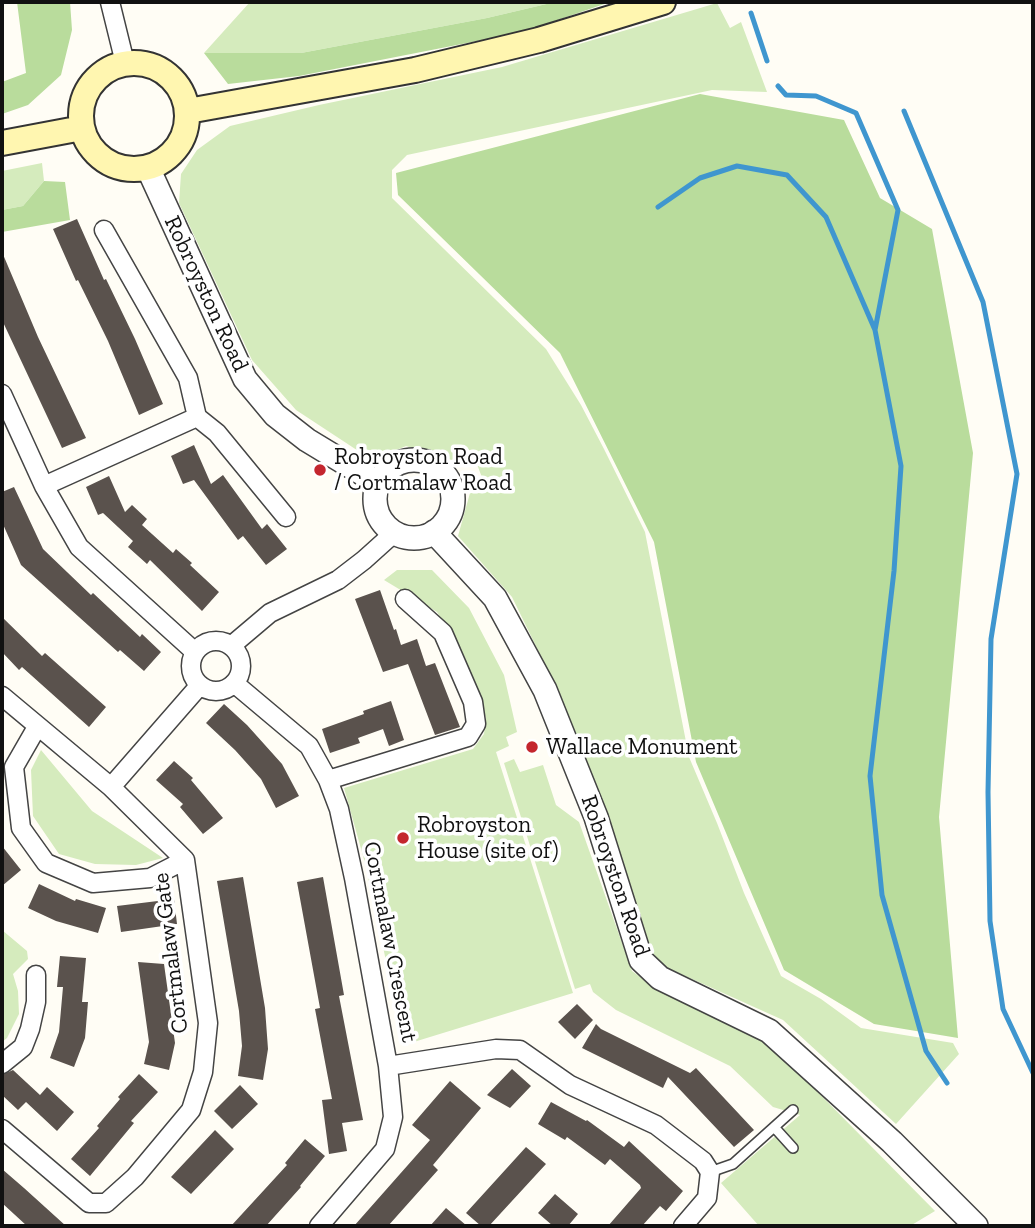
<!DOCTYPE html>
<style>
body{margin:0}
#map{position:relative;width:1035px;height:1228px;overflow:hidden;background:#fffdf5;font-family:"Zilla Slab",serif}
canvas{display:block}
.frame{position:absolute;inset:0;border:4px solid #111;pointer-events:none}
</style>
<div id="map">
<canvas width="1035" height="1228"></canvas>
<div class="frame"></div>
</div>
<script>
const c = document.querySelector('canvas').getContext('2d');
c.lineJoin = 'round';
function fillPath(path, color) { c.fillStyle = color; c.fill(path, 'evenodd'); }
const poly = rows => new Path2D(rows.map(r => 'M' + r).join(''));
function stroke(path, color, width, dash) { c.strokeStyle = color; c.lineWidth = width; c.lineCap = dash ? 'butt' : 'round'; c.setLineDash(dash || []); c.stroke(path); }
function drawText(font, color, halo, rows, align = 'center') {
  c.font = font + ' "Zilla Slab",serif'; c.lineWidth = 7; c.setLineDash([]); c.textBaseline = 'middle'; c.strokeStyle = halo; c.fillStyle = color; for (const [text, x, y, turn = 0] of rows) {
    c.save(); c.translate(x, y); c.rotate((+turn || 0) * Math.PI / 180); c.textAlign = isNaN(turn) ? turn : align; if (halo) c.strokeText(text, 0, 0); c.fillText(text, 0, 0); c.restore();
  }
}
fillPath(poly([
 [250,2,555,2,487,18,301,53,204,53],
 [717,3,730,28,741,22,767,92,712,90,407,155,392,170,392,198,546,349,581,405,604,449,645,532,689,757,717,823,744,893,781,976,821,999,861,1028,953,1043,959,1054,896,1124,783,1020,661,965,646,942,626,872,551,677,512,597,458,536,470,493,486,488,475,459,455,461,406,446,372,460,296,410,252,360,179,203,181,174,197,150,230,126,319,105,502,67],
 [42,163,44,181,23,206,2,210,2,171],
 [397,570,432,570,469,608,504,675,517,732,506,737,509,746,496,752,573,993,404,1045,365,863,344,788,473,749,484,734,486,718,465,658,437,612,384,580],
 [41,750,92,811,163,858,136,865,95,864,59,854,33,816,31,770],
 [514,759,520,772,543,765,556,805,579,822,632,971,647,982,753,1033,795,1069,935,1211,910,1226,759,1226,721,1183,800,1115,773,1107,730,1066,616,1010,593,992,590,984,575,989,504,763],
 [2,930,27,951,28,959,13,974,18,991,19,1014,7,1038,2,1042]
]), '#d5ebbd');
fillPath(poly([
 [17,2,70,2,72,30,61,75,28,105,2,114,2,82,26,73],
 [555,2,610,2,523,32,299,76,228,84,204,53,301,53,487,18],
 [700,94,844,120,880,198,932,229,973,453,939,817,958,1038,874,1024,784,970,696,762,654,542,560,353,398,195,396,173],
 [44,181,65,182,70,220,2,232,2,210,23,206]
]), '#b9dc9c');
stroke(poly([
 [751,13,767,61],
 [778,86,786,95,816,96,856,113,898,210,875,330,901,466,894,571,870,776,882,895,926,1051,947,1083],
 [904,111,983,302,1017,474,991,639,988,792,990,921,1003,1009,1033,1073],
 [658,207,700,178,737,166,787,175,826,217,875,330]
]), '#3f96cf', 5);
fillPath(poly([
 [77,219,104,280,106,279,135,339,163,404,139,415,108,341,78,280,76,281,53,229],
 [2,252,38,337,86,438,62,448,2,320],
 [194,445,211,484,223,475,262,529,267,524,287,549,266,565,243,536,238,540,194,480,183,484,171,456],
 [109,476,125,512,132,505,147,519,142,525,173,553,176,549,192,563,190,565,219,592,202,611,150,560,147,564,128,547,133,541,103,513,98,515,86,487],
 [14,487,43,549,91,595,93,593,140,637,142,634,161,652,144,671,120,650,118,652,21,565,2,522,2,492],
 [380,590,394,630,396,629,401,645,417,639,426,666,435,663,460,727,435,735,408,664,383,672,355,599],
 [2,617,42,656,45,653,106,707,89,727,22,667,19,670,2,652],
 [391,701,404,740,389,746,383,729,358,738,360,743,330,753,322,729,364,714,363,711],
 [224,704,247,725,282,764,299,796,276,808,261,779,235,750,206,723],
 [174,761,193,778,191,780,223,818,203,834,180,807,183,804,156,780],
 [2,846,21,870,2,886],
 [243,877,265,1008,268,1049,263,1080,238,1076,242,1046,239,1011,217,881],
 [323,877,344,995,339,996,363,1120,342,1123,347,1151,329,1154,322,1100,332,1099,315,1009,320,1008,297,882],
 [39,884,75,901,76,899,106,908,98,933,56,921,28,908],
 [174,899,177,924,121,932,117,906],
 [60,956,86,958,82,1002,88,1002,85,1038,74,1067,50,1058,59,1032,63,987,57,987],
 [138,962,164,964,175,1043,169,1070,144,1064,149,1042],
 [577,1004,593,1020,575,1039,558,1022],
 [596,1024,601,1029,690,1073,696,1068,754,1130,734,1147,668,1077,663,1088,582,1048],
 [512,1069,531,1086,510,1108,487,1095],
 [13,1070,40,1095,47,1087,74,1112,57,1131,26,1102,18,1110,2,1095,2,1075],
 [139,1074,158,1092,131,1121,134,1123,90,1176,71,1159,99,1128,97,1126,120,1099,118,1097],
 [450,1081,481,1108,433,1165,438,1170,388,1226,354,1226,430,1140,412,1125],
 [240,1085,258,1104,232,1129,214,1111],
 [551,1102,586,1121,587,1120,624,1147,629,1141,683,1191,666,1211,660,1206,642,1226,608,1226,641,1188,640,1185,610,1159,605,1165,567,1137,565,1140,538,1124],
 [215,1130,234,1149,191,1194,171,1177],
 [305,1139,325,1156,300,1186,301,1187,266,1226,231,1226,287,1165,285,1163],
 [526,1147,546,1164,489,1226,481,1226,466,1213],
 [2,1169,24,1188,66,1226,27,1226,2,1203],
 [555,1194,578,1214,568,1226,553,1226,538,1213],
 [446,1208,467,1226,430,1226]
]), '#5a524d');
const service = poly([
 [774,1127,793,1148],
 [710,1172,733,1164,793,1110]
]);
const minor = poly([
 [110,2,125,63],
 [104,230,188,378,197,417,217,433,286,517],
 [2,394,44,486,79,547,195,652],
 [44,486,197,417],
 '191 666a25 25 0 1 1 50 0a25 25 0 1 1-50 0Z',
 [231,646,270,613,338,580,364,560,394,533],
 [234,683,309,746,328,780,339,809,354,878,388,1066,393,1117,385,1149,319,1226],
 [2,696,111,787,185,860,208,1023,203,1072,191,1110,135,1177,106,1203,89,1203,2,1129],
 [37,727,14,767,21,828,46,863,93,883,150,878,185,860],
 [328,780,468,737,476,724,473,702,443,633,405,599],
 [111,787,200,685],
 [2,1064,23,1047,30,1029,36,1002,36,975],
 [388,1066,496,1049,520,1050,570,1085,656,1125,703,1161,710,1172,707,1198,683,1226]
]);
const tertiary = poly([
 [148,168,245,379,275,415,307,440,378,483],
 '375 499a39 39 0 1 1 78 0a39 39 0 1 1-78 0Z',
 [434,532,495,598,545,690,596,817,641,960,660,978,769,1031,892,1142,976,1226]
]);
const secondary = poly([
 '81 116a53 53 0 1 1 106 0a53 53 0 1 1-106 0Z',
 [188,111,415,70,539,40,663,2],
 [2,143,82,128]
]);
stroke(service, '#444', 12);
stroke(minor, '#444', 21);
stroke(tertiary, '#444', 26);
stroke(secondary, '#333', 28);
stroke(service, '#fff', 9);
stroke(minor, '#fff', 18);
stroke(tertiary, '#fff', 23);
stroke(secondary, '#fff6b0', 24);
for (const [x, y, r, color] of [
 [320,470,7,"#c4262e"],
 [532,747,7,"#c4262e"],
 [403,838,7,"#c4262e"]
]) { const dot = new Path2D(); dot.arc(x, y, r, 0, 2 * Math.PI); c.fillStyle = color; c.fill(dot); stroke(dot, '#fff', 2.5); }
drawText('23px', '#111', '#fff', [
 ["Robroyston Road",206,294,65],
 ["Robroyston Road",615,876,71],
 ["Cortmalaw Crescent",390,942,79],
 ["Cortmalaw Gate",171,953,-97]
]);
drawText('23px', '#111', '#fff', [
 ["Robroyston Road",334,457],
 ["/ Cortmalaw Road",334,483],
 ["Wallace Monument",546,747],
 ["Robroyston",417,825],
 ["House (site of)",417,851]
], 'left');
</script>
